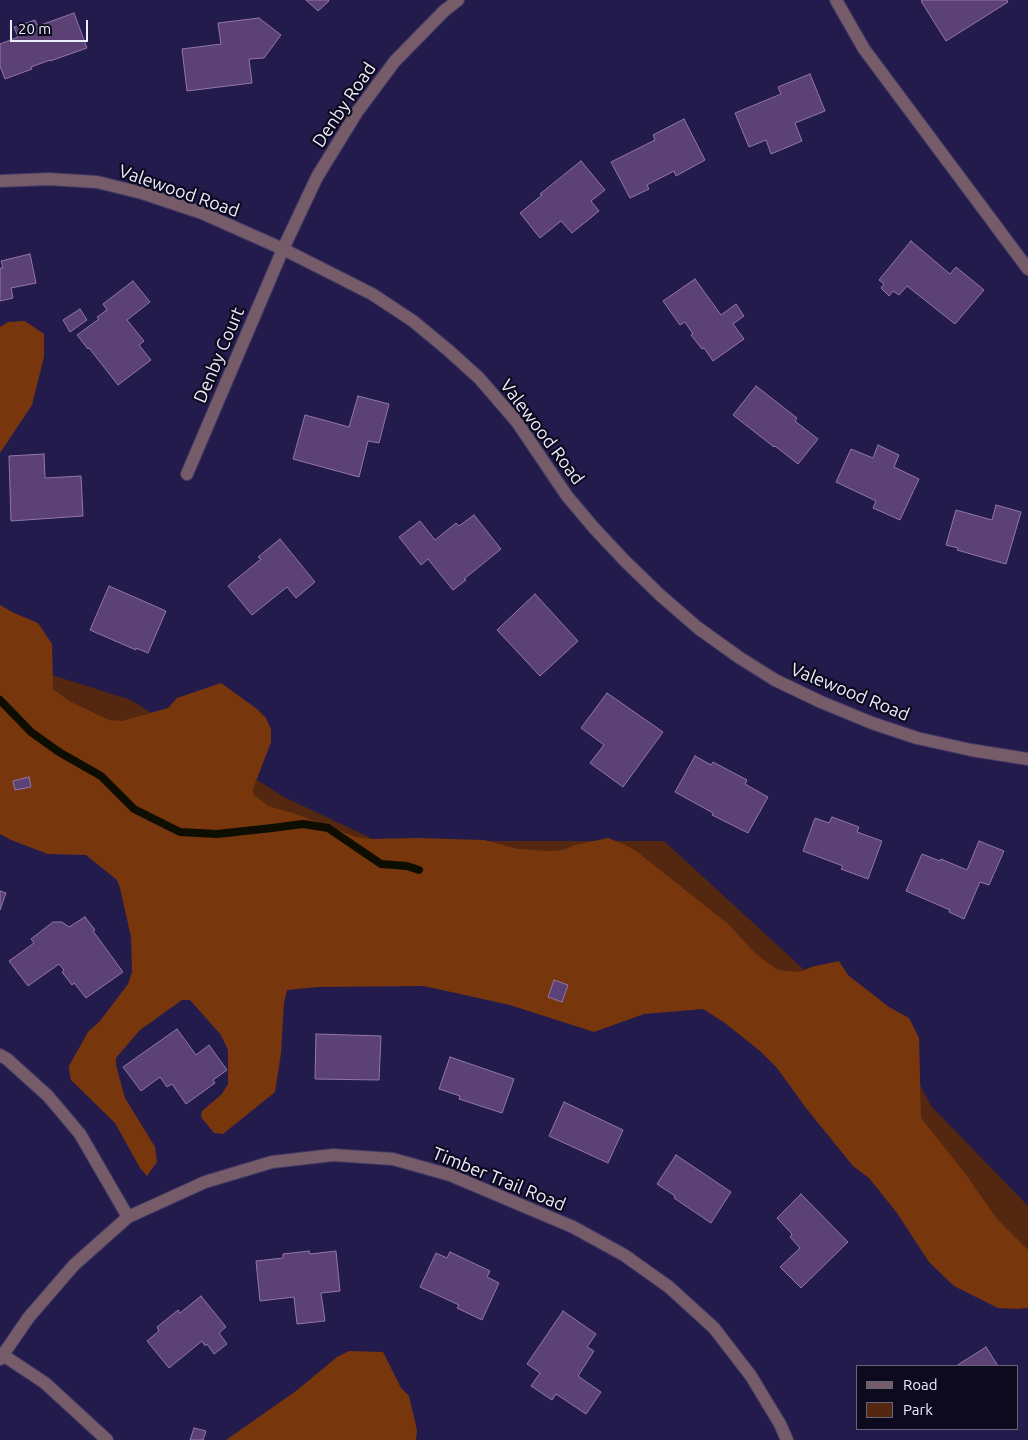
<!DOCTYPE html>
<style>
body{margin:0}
#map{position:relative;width:1028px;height:1440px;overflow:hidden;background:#241b4d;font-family:Ubuntu,sans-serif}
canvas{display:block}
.legend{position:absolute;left:856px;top:1365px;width:162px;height:65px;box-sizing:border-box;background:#0d0a20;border:1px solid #676577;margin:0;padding:6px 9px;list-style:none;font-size:15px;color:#ededfa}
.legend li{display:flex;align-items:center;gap:10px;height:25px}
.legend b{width:25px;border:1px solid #676577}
.scale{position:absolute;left:10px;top:20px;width:78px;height:22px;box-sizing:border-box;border:2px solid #ededfa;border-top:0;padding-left:6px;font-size:15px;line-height:18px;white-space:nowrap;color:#ededfa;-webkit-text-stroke:4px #0d0a20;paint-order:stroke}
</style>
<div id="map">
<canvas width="1028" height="1440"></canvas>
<ul class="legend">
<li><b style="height:6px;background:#765b68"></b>Road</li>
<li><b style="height:14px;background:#532710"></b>Park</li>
</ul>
<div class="scale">20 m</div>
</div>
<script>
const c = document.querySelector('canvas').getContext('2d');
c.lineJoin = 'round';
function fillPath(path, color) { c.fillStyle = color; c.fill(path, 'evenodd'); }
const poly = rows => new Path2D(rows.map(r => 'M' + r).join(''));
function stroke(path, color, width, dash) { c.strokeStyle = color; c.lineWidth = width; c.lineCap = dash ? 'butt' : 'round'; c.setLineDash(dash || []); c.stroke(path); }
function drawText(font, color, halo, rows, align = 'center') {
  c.font = font + ' Ubuntu,sans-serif'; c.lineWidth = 4.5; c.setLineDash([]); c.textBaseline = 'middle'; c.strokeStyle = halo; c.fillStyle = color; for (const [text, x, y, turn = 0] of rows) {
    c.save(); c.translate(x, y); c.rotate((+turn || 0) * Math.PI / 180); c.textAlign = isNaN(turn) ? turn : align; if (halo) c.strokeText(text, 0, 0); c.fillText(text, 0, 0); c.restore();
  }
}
fillPath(poly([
 [0,651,17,664,131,700,284,797,377,841,664,841,910,1067,932,1107,1028,1206,1028,1298,633,896,253,860]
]), '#532710');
fillPath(poly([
 [25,321,44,334,44,357,32,405,0,453,0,327,8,322],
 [0,605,14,613,38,623,52,644,53,689,69,701,109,720,122,721,168,708,177,698,221,683,257,709,266,718,271,729,271,742,253,789,253,794,268,806,293,813,356,837,370,839,417,838,484,840,518,849,550,851,563,850,575,845,608,838,624,844,636,851,727,923,757,955,778,970,800,972,811,967,839,961,848,975,889,1007,909,1018,919,1038,921,1118,964,1172,997,1219,1028,1250,1028,1308,1017,1309,998,1308,954,1286,929,1262,897,1213,869,1178,853,1166,806,1108,777,1068,760,1051,725,1023,703,1009,644,1014,594,1032,510,1005,424,986,318,987,287,990,284,1003,281,1053,275,1092,223,1134,214,1133,201,1117,202,1111,222,1094,228,1084,228,1050,221,1035,190,1000,182,1000,140,1030,116,1058,116,1065,125,1098,155,1147,157,1162,147,1176,140,1168,115,1123,71,1080,69,1070,69,1066,88,1032,100,1021,128,984,132,972,131,937,120,888,117,880,86,855,48,854,11,840,0,834],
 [349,1351,383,1352,401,1388,409,1396,417,1430,416,1440,226,1440,296,1391,337,1357]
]), '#78360d');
stroke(poly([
 [0,700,31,732,59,752,101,776,134,809,180,832,217,834,272,828,303,824,328,828,381,864,407,866,419,870]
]), '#0d0d02', 8);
const building = poly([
 [306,0,328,0,329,1,318,11,306,0],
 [923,0,1007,0,1008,2,946,41,921,1,923,0],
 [74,13,87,48,50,61,50,60,31,67,32,69,5,79,0,66,0,44,18,37,14,27,35,20,38,26,74,13],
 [259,18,281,35,264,58,249,59,252,83,187,91,182,49,221,44,218,23,259,18],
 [810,74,825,111,795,123,802,141,771,154,766,140,749,147,735,113,781,94,778,87,810,74],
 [684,119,705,160,676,176,674,171,647,185,649,189,630,198,611,162,655,140,653,135,684,119],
 [581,161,605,190,591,201,599,211,572,233,561,221,540,238,520,213,542,195,540,194,581,161],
 [911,241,950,274,956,267,984,290,955,324,907,286,899,295,893,291,889,296,881,288,884,284,879,280,911,241],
 [30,254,36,283,11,288,13,298,0,301,0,268,3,268,1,261,30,254],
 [695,279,721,315,736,304,744,316,733,324,744,339,713,361,704,348,702,349,691,335,693,334,685,322,680,325,663,301,695,279],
 [133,281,150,302,127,320,144,341,139,345,151,360,118,385,89,348,88,349,77,335,99,319,97,317,107,310,103,304,133,281],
 [80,309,87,320,70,332,63,320,80,309],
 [756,386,797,418,795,421,818,439,798,464,775,446,774,447,733,415,756,386],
 [358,396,389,404,379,443,368,441,359,477,293,459,305,415,349,427,358,396],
 [878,445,899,455,894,467,919,479,900,520,873,508,876,501,836,482,851,449,873,458,878,445],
 [44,454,45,478,81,476,83,516,11,521,9,456,44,454],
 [996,505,1021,512,1006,564,957,550,958,548,946,545,956,510,992,520,996,505],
 [474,515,501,549,464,579,466,580,453,590,428,559,421,565,399,537,420,521,435,540,456,523,459,526,474,515],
 [280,539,315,582,296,598,287,587,252,615,228,586,261,559,258,557,280,539],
 [109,586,166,611,148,653,136,648,136,650,90,630,109,586],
 [535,594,578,641,540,676,497,630,535,594],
 [607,693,663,732,623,787,590,763,604,745,581,728,607,693],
 [695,756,711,765,713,762,747,780,745,784,768,797,748,833,712,815,713,813,675,792,695,756],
 [29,777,31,787,15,790,13,781,29,777],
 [832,817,859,827,857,832,882,841,868,879,841,869,843,866,803,851,815,818,829,823,832,817],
 [979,841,1004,851,989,885,980,882,964,919,949,912,950,910,906,891,922,854,940,861,941,859,967,870,979,841],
 [0,891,6,893,0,910,0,891],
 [85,917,95,930,93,931,123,972,86,998,74,983,72,985,62,972,64,970,59,964,28,986,9,961,34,943,31,939,53,922,62,922,69,927,85,917],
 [554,980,568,985,562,1002,548,997,554,980],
 [177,1029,196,1055,209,1045,227,1070,213,1080,215,1083,186,1104,172,1084,167,1087,160,1077,141,1091,123,1067,177,1029],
 [316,1034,381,1036,379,1080,315,1079,316,1034],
 [450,1057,514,1079,502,1113,459,1099,460,1096,439,1089,450,1057],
 [564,1102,623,1130,608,1163,549,1136,564,1102],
 [676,1155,731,1192,711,1223,674,1198,675,1196,657,1184,676,1155],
 [801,1194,848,1242,801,1288,780,1267,800,1248,790,1237,792,1234,777,1218,801,1194],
 [309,1251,310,1254,336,1251,340,1291,321,1293,325,1321,297,1324,294,1297,260,1301,256,1261,283,1258,283,1254,309,1251],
 [450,1252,490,1271,487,1277,499,1283,482,1320,457,1308,459,1305,420,1287,436,1253,447,1258,450,1252],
 [201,1296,226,1327,219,1333,227,1344,214,1354,207,1344,205,1346,202,1341,169,1368,147,1341,159,1331,157,1327,178,1310,180,1313,201,1296],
 [563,1311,596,1334,587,1347,594,1351,578,1376,601,1392,586,1414,556,1394,552,1400,531,1386,540,1373,527,1364,563,1311],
 [986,1347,998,1366,956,1366,986,1347],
 [194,1428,206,1431,203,1440,190,1440,194,1428]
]);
fillPath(building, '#5b4174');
stroke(building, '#9276ad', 1);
const minor = poly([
 [836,0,864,49,1028,269],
 [0,181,49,179,97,182,142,193,202,213,283,249,372,294,413,321,448,350,479,378,517,422,567,496,594,528,625,561,660,595,698,628,740,658,775,680,821,702,872,723,917,738,971,750,1028,759],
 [187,474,283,249,317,177,357,112,395,61,444,11,458,0],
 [0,1055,7,1059,48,1096,80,1134,128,1217],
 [3,1355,45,1383,107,1440],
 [0,1359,29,1317,74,1265,128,1217,205,1182,272,1162,333,1155,393,1159,450,1175,573,1227,624,1255,669,1287,714,1328,751,1376,780,1424,787,1440]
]);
stroke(minor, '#403865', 14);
stroke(minor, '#765b68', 12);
drawText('18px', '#ededfa', '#0d0a20', [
 ["Denby Road",344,105,-56],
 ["Valewood Road",179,191,19],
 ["Denby Court",219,355,-67],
 ["Valewood Road",542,432,53],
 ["Valewood Road",850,692,22],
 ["Timber Trail Road",499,1179,22]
]);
</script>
